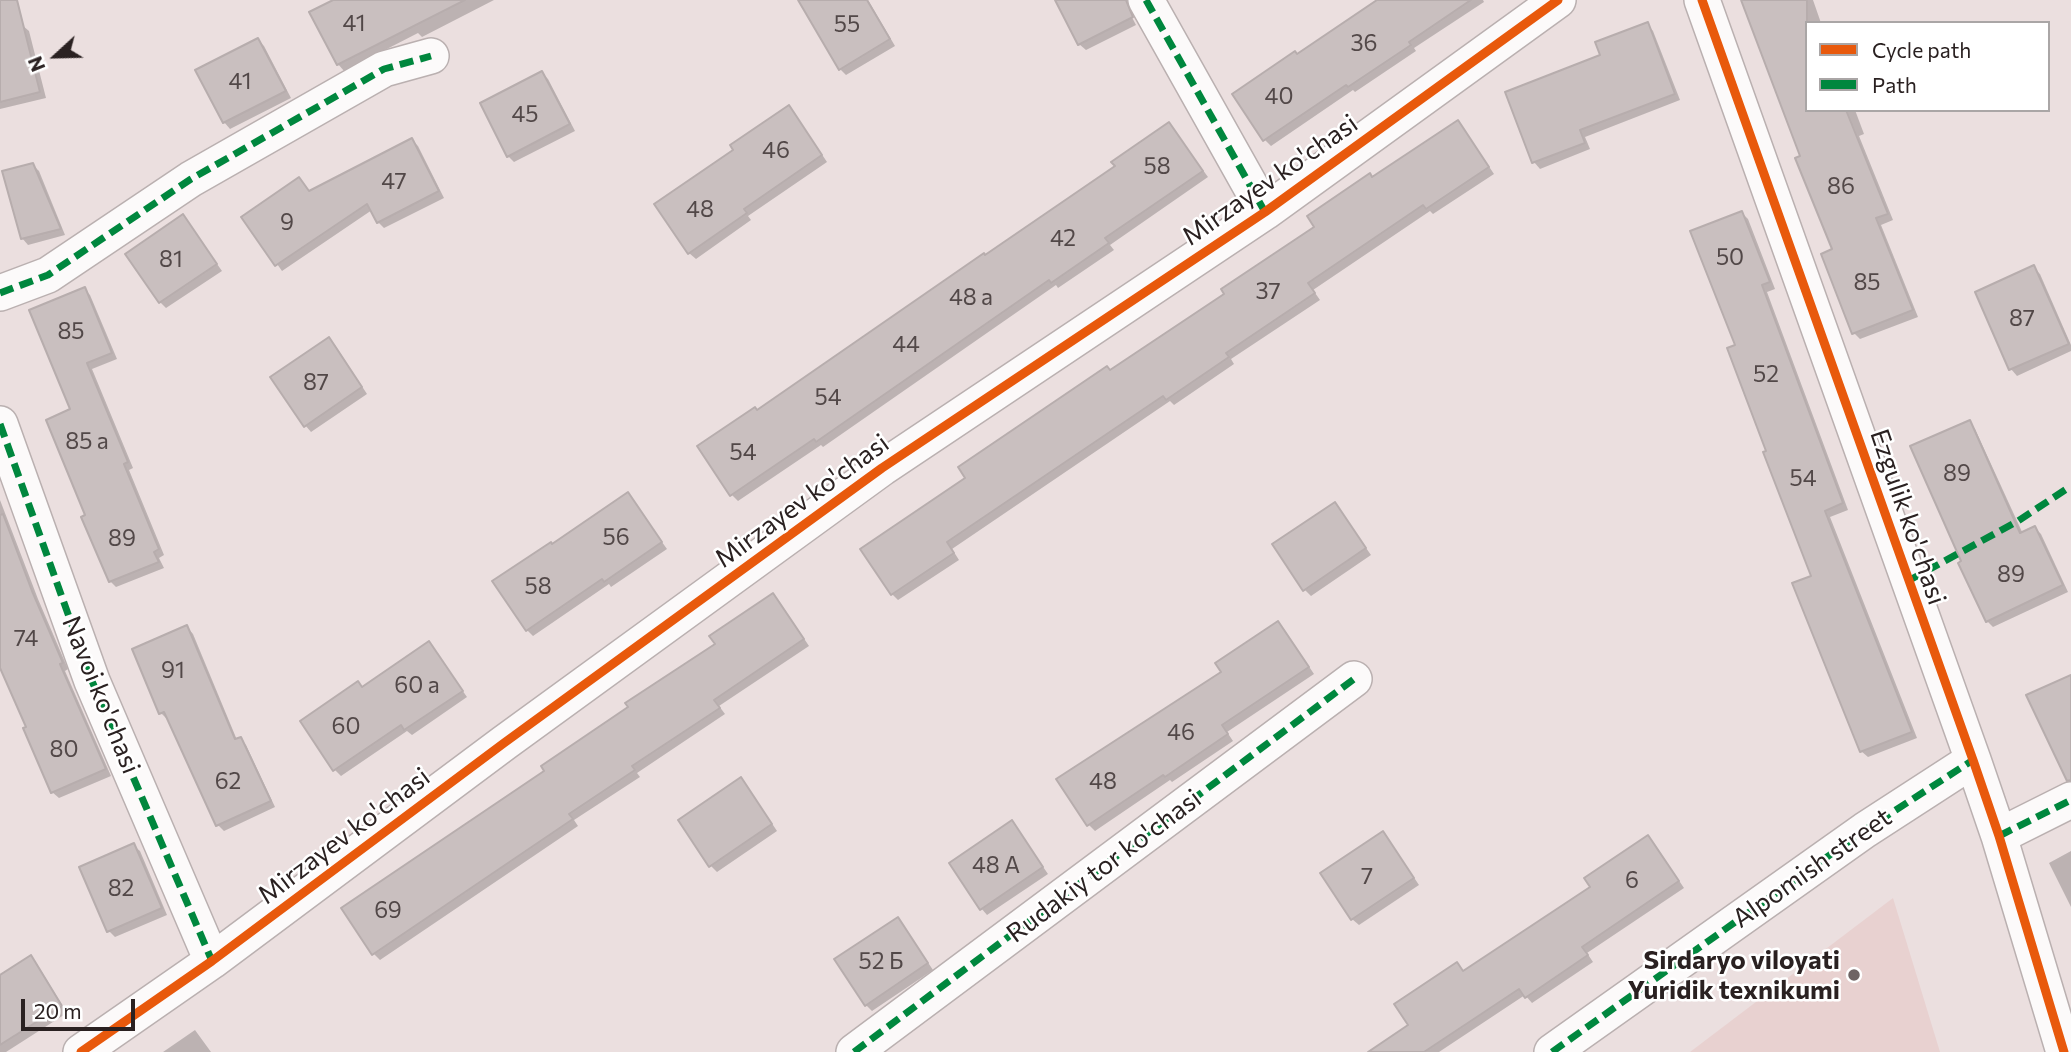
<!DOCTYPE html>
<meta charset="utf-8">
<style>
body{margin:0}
#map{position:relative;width:2071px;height:1052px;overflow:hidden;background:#ebdfdf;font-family:Commissioner,sans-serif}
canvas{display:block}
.legend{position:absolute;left:1805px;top:21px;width:245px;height:91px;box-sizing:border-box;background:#fff;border:2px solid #aaa6a6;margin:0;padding:9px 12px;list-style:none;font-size:21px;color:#2a2121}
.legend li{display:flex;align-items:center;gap:14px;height:35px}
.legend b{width:35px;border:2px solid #aaa6a6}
.north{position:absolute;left:21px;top:21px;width:70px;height:70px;-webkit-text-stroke:5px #fff;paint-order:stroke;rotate:248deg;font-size:19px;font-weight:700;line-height:28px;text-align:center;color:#2a2121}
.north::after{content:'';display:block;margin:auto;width:24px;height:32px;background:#2a2121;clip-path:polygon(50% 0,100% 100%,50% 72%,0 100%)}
.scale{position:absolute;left:21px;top:999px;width:114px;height:32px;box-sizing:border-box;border:4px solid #2a2121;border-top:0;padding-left:9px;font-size:21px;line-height:24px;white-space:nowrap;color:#2a2121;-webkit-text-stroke:5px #fff;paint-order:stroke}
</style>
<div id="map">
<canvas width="2071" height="1052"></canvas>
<ul class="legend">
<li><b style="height:9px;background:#e8590c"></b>Cycle path</li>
<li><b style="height:9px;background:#00873e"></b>Path</li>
</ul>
<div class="north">N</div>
<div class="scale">20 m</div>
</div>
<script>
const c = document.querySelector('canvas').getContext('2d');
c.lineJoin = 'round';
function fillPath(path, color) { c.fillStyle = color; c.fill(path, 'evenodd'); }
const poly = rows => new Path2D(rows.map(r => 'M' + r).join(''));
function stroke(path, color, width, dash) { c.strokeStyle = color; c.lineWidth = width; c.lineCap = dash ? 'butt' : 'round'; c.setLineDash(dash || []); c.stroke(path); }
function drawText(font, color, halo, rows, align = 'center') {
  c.font = font + ' Commissioner,sans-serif'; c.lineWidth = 5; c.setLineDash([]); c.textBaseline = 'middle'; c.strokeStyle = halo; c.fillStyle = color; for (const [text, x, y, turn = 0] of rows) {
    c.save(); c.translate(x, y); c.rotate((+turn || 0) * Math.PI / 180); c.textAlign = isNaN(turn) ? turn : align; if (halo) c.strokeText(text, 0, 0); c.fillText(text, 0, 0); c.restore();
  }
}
fillPath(poly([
 [1893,898,1940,1052,1690,1052]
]), '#e8d1d0');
fillPath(poly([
 [337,0,494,0,422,37,418,33,344,71,338,64],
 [800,0,868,0,895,46,846,75,840,69],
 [1057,0,1123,0,1136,25,1086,50,1079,44],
 [1380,0,1483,0,1484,2,1414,48,1416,51,1355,92,1353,90,1271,146,1265,140,1297,56],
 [1743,0,1813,0,1821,23,1807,23,1807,110,1855,110,1864,134,1859,136,1893,220,1881,225,1918,317,1860,339,1854,333,1834,250,1802,157],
 [1647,24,1653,31,1680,100,1585,137,1590,149,1540,169,1534,162,1507,93,1602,56],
 [22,25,29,31,46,98,0,109,0,31],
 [258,40,264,46,291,98,230,129,224,122],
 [542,73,548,79,575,131,514,162,508,156],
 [795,114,827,162,748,216,751,220,696,259,689,253],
 [1458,122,1464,129,1494,174,1433,214,1430,211,1313,290,1320,300,1231,359,1234,364,1174,405,1170,401,952,549,959,560,898,600,892,594,862,549,967,478,1110,372,1227,295,1316,227,1373,179],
 [1169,124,1208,177,1110,245,1114,250,1058,288,1056,285,823,447,821,445,738,501,732,495,699,447,757,412,986,257,1117,167],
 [412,140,418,146,444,198,384,228,378,222,372,210,282,271,244,217,299,179,310,192],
 [33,165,39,171,65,235,28,245,22,238],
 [1742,213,1748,219,1775,289,1767,292,1848,510,1830,517,1917,738,1868,757,1861,751,1813,577,1769,452,1737,346],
 [183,216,222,271,166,308,160,302],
 [2034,268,2040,274,2071,345,2071,351,2017,376,2011,369,1977,292],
 [84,289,90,295,117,359,92,369,133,468,129,470,164,555,159,558,164,568,116,587,110,581,88,516,73,410],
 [335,345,367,394,311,432,305,425],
 [1969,422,1975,429,2023,534,2035,528,2041,534,2068,592,1993,627,1987,621,1964,562],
 [628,495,667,549,611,587,609,584,533,636,527,630,552,546],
 [0,500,38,599,68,669,65,671,111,776,59,798,52,792,0,663],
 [1335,504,1371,555,1311,596,1305,590],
 [773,595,779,601,809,646,719,706,725,714,637,773,640,777,574,820,578,826,380,960,373,953,546,771,717,644],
 [1278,623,1284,629,1314,674,1227,732,1233,741,1172,782,1170,780,1095,831,1089,825,1059,780,1223,673],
 [187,627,193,634,237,740,240,739,246,745,275,807,224,831,218,825,169,718,167,719,161,713],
 [429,643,467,697,412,735,407,731,341,776,335,770,363,688],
 [741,780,747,786,777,831,717,872,711,866],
 [1017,829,1048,874,987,915,981,908],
 [1383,833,1389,840,1419,885,1359,925,1352,919],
 [1648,837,1654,843,1684,888,1587,953,1593,962,1532,1003,1525,995,1439,1052,1371,1052,1410,1025,1457,964,1465,973,1593,887],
 [133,845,140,851,167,915,115,937,109,931,81,868],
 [2071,851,2071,907,2049,863],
 [897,919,903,925,933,970,872,1011,866,1005],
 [31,958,37,964,67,1013,6,1052,0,1052,0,977],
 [195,1030,211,1052,163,1052]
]), '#0003');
const building = poly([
 [0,0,17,0,40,92,0,102,0,0],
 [333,0,465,0,337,65,309,12,333,0],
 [798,0,867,0,890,39,839,70,798,0],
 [1055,0,1126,0,1133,17,1078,45,1055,0],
 [1377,0,1471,0,1409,42,1411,45,1348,87,1346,85,1263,141,1232,94,1295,51,1297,54,1377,0],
 [1741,0,1807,0,1807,110,1846,110,1888,214,1876,218,1913,310,1852,334,1821,254,1832,249,1795,158,1800,156,1741,0],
 [1648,22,1675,94,1580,130,1585,143,1532,163,1505,92,1600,55,1595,42,1648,22],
 [258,38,286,91,223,123,195,70,258,38],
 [542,71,570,124,507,157,480,103,542,71],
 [789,105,822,155,744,209,747,213,688,254,654,204,733,150,730,145,789,105],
 [1458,120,1489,167,1426,209,1423,205,1308,283,1315,293,1226,353,1229,357,1166,400,1163,396,947,542,954,553,891,595,860,549,965,478,958,467,1107,366,1110,370,1224,294,1221,289,1314,227,1307,216,1370,173,1372,177,1458,120],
 [1169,122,1203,171,1105,238,1109,243,1051,283,1049,280,816,442,814,439,730,496,697,446,755,407,757,410,984,253,985,255,1115,166,1111,162,1169,122],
 [412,138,439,191,377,223,367,204,275,266,241,217,299,177,309,191,412,138],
 [33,163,61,229,21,239,2,171,33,163],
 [1742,211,1770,282,1762,285,1843,503,1825,511,1912,732,1860,752,1792,583,1811,576,1763,452,1766,451,1727,348,1735,345,1690,231,1742,211],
 [183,214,217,264,159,303,125,254,183,214],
 [2034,265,2069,344,2009,370,1975,292,2034,265],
 [85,287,112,353,87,363,128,462,124,464,159,549,154,552,159,562,109,582,81,517,85,515,46,420,70,409,29,310,85,287],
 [329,337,362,387,304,427,270,377,329,337],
 [1970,420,2020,533,2035,526,2063,585,1986,622,1958,563,1961,561,1910,446,1970,420],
 [628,492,662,542,604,582,602,579,526,631,492,581,551,542,552,544,628,492],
 [1335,502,1366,548,1303,591,1272,544,1335,502],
 [3,514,32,591,63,663,60,664,106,769,51,793,23,728,26,727,0,668,0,515,3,514],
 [773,593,804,639,714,700,720,708,632,766,635,770,569,814,573,819,372,955,341,908,544,771,541,766,628,707,625,703,715,644,709,636,773,593],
 [1278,621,1309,667,1222,725,1228,734,1165,777,1163,775,1087,826,1056,779,1221,672,1215,663,1278,621],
 [187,625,235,739,241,737,271,801,216,826,164,712,159,714,132,649,187,625],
 [429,641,463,691,404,730,401,725,333,771,300,721,358,681,362,687,429,641],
 [2071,675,2071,780,2067,781,2026,695,2071,675],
 [741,777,772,824,709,867,678,820,741,777],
 [1012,820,1043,867,980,910,949,863,1012,820],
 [1383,831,1414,878,1351,920,1320,873,1383,831],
 [1648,835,1679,881,1582,947,1588,955,1525,998,1519,989,1424,1052,1368,1052,1408,1025,1394,1004,1457,962,1463,971,1590,887,1584,878,1648,835],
 [134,843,162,908,107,932,79,867,134,843],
 [898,917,928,963,865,1006,834,959,898,917],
 [31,955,62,1006,0,1045,0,975,31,955]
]);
fillPath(building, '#c9bfbf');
stroke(building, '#b7adad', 2);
const street = poly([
 [1146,0,1265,212],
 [1702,0,1973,760,1999,836,2064,1052],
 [0,293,48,275,191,179,384,69,431,56],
 [0,424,92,681,212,961],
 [1999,836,2071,800],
 [81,1052,212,961,504,743,882,468,1265,212,1558,0],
 [854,1052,1354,679],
 [1552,1052,1865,830,1973,760]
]);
stroke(street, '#bab0b0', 38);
stroke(street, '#fcfafa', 35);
stroke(poly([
 [1146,0,1265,212],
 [0,293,48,275,191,179,384,69,431,56],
 [0,424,92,681,212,961],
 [1908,581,2018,521,2071,486],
 [1999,836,2071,800],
 [854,1052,1354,679],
 [1552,1052,1865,830,1973,760]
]), '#00873e', 7, [14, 7]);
stroke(poly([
 [1702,0,1973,760,1999,836,2064,1052],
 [81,1052,212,961,504,743,882,468,1265,212,1558,0]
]), '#e8590c', 9);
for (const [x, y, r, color] of [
 [1854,975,7,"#6e6464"]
]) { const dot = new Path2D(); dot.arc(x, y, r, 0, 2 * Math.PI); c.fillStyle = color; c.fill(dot); stroke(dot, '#fff', 2.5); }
drawText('23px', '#524848', null, [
 ["41",354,23],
 ["55",847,24],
 ["36",1364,43],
 ["41",240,81],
 ["40",1279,96],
 ["45",525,114],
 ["46",776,150],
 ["58",1157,166],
 ["47",394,181],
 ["86",1841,186],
 ["48",700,209],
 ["9",287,222],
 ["42",1063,238],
 ["50",1730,257],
 ["81",171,259],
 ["85",1867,282],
 ["37",1268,291],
 ["48 а",971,297],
 ["87",2022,318],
 ["85",71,331],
 ["44",906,344],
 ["52",1766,374],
 ["87",316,382],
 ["54",828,397],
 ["85 а",87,441],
 ["54",743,452],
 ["89",1957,473],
 ["54",1803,478],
 ["56",616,537],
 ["89",122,538],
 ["89",2011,574],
 ["58",538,586],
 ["74",26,638],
 ["91",173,670],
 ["60 а",417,685],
 ["60",346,726],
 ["46",1181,732],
 ["80",64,749],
 ["62",228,781],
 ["48",1103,781],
 ["48 А",996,865],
 ["7",1367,876],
 ["6",1632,880],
 ["82",121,888],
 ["69",388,910],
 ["52 Б",881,961]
]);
drawText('26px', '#2a2121', '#fff', [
 ["Mirzayev ko'chasi",1270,180,-35],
 ["Mirzayev ko'chasi",802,501,-36],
 ["Ezgulik ko'chasi",1908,517,71],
 ["Navoi ko'chasi",101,695,68],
 ["Mirzayev ko'chasi",344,836,-37],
 ["Rudakiy tor ko'chasi",1104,866,-37],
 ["Alpomish street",1812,868,-35]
]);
drawText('bold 26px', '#2a2121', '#fff', [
 ["Sirdaryo viloyati",1840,960],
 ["Yuridik texnikumi",1840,990]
], 'right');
</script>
